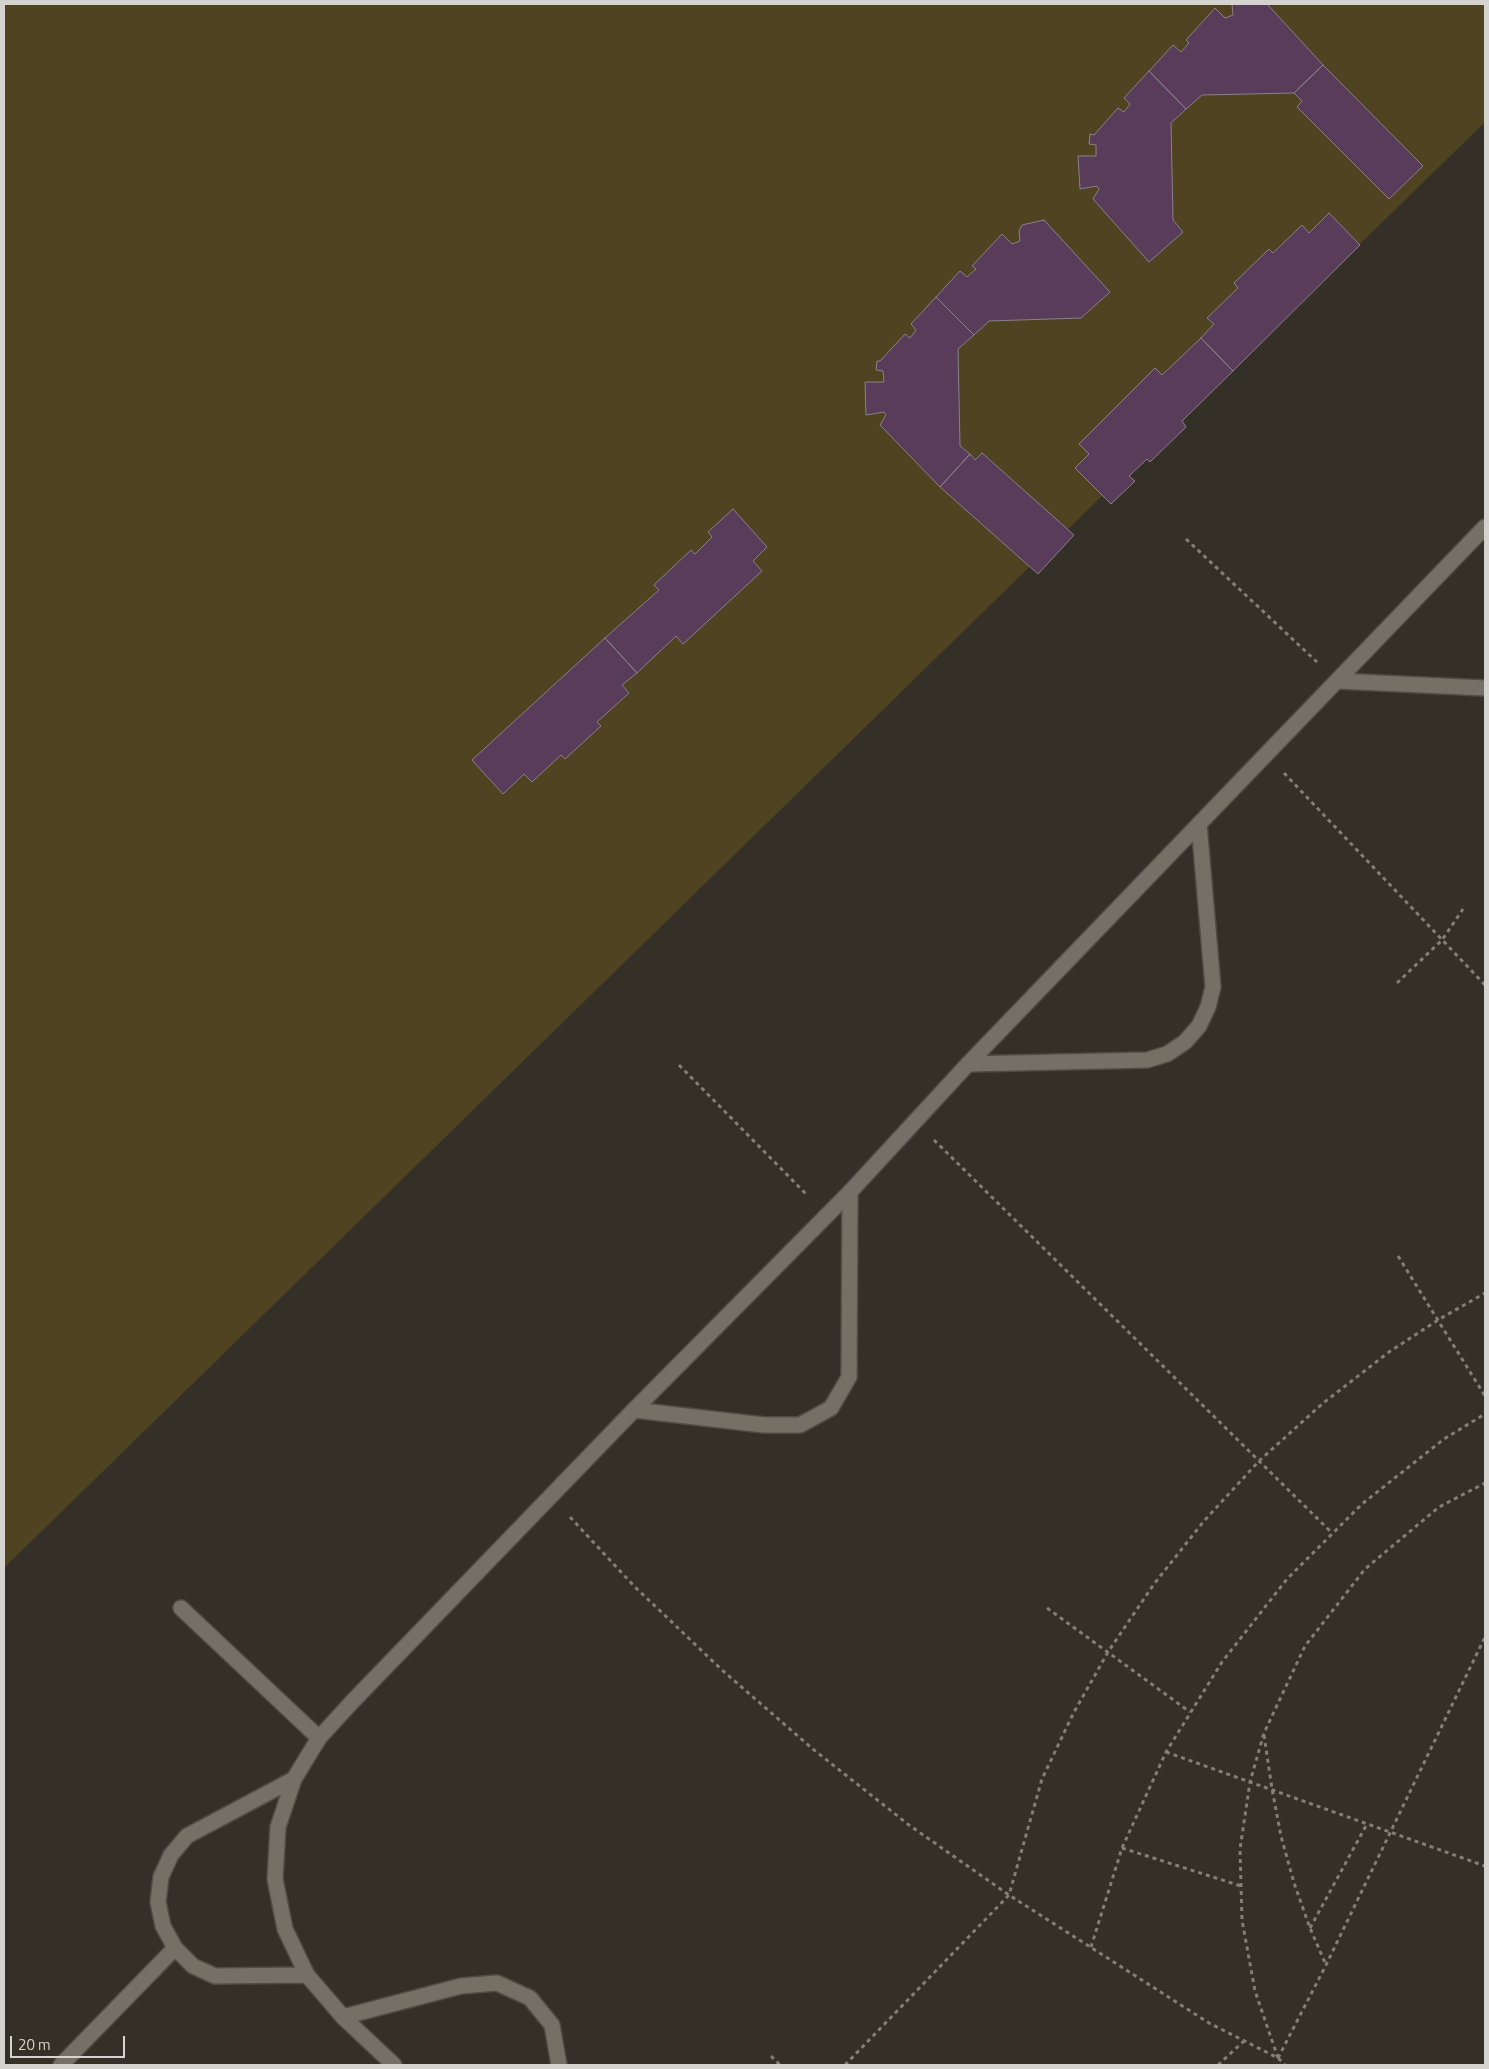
<!DOCTYPE html>
<style>
body{margin:0}
#map{position:relative;width:1489px;height:2069px;overflow:hidden;background:#343027;font-family:"Titillium Web",sans-serif}
canvas{display:block}
.frame{position:absolute;inset:0;border:5px solid #d5d3cd;pointer-events:none}
.scale{position:absolute;left:10px;top:2036px;width:115px;height:22px;box-sizing:border-box;border:2px solid #d5d3cd;border-top:0;padding-left:6px;font-size:15px;line-height:18px;white-space:nowrap;color:#d5d3cd;-webkit-text-stroke:4px #343027;paint-order:stroke}
</style>
<div id="map">
<canvas width="1489" height="2069"></canvas>
<div class="frame"></div>
<div class="scale">20 m</div>
</div>
<script>
const c = document.querySelector('canvas').getContext('2d');
c.lineJoin = 'round';
function fillPath(path, color) { c.fillStyle = color; c.fill(path, 'evenodd'); }
const poly = rows => new Path2D(rows.map(r => 'M' + r).join(''));
function stroke(path, color, width, dash) { c.strokeStyle = color; c.lineWidth = width; c.lineCap = dash ? 'butt' : 'round'; c.setLineDash(dash || []); c.stroke(path); }
fillPath(poly([
 [4,4,1485,4,1485,122,4,1568]
]), '#504321');
const building = poly([
 [1232,4,1267,4,1323,65,1294,93,1202,95,1186,109,1149,71,1173,45,1181,52,1189,43,1186,40,1215,8,1225,18,1233,15,1232,4],
 [1323,65,1423,166,1389,199,1297,107,1302,101,1294,93,1323,65],
 [1149,71,1186,109,1171,123,1173,220,1183,232,1149,262,1093,199,1099,189,1097,186,1080,189,1078,156,1096,156,1096,145,1089,144,1090,134,1094,135,1118,108,1124,112,1130,104,1124,98,1149,71],
 [1329,213,1360,245,1233,371,1201,338,1214,324,1207,318,1238,288,1234,283,1269,249,1273,253,1302,225,1309,233,1329,213],
 [1044,220,1110,292,1081,318,989,321,974,335,936,297,960,271,967,277,976,269,972,266,1002,234,1012,244,1020,241,1019,231,1022,225,1044,220],
 [936,297,974,335,958,349,960,446,970,454,940,487,880,425,886,415,884,412,866,415,865,382,884,382,883,371,876,370,877,361,880,361,905,334,910,338,916,330,911,324,936,297],
 [1201,338,1233,371,1182,421,1186,427,1150,462,1147,459,1129,476,1135,481,1111,504,1075,468,1089,454,1079,444,1155,368,1162,375,1201,338],
 [982,453,1074,535,1038,574,940,487,970,454,975,460,982,453],
 [733,509,767,547,753,561,762,571,683,644,676,636,637,673,605,638,659,590,654,585,691,550,695,554,712,537,708,532,733,509],
 [605,638,637,673,622,685,629,693,597,722,601,726,565,759,561,755,532,782,524,774,503,794,472,760,605,638]
]);
fillPath(building, '#583c5a');
stroke(building, '#898189', 1);
const lane = poly([
 [1338,681,1485,688],
 [968,1064,1147,1060,1167,1054,1185,1042,1199,1026,1208,1007,1213,987,1199,824],
 [634,1410,764,1425,800,1425,831,1408,849,1377,850,1192],
 [181,1608,319,1738],
 [343,2017,461,1986,497,1983,530,1998,552,2025,559,2065]
]);
const street = poly([
 [294,1779,187,1836,171,1855,161,1877,158,1902,163,1926,175,1948,193,1966,215,1976,307,1975],
 [61,2065,175,1948],
 [394,2065,343,2017,307,1975,285,1929,275,1879,278,1827,294,1779,319,1738,352,1702,634,1410,850,1192,968,1064,1485,527]
]);
stroke(lane, '#4f4c45', 18);
stroke(street, '#4f4c45', 18);
stroke(poly([
 [1186,539,1317,662],
 [1284,773,1485,985],
 [1397,983,1442,940,1463,909],
 [679,1065,808,1196],
 [934,1140,1332,1533],
 [1398,1256,1485,1396],
 [570,1517,634,1586,722,1670,814,1750,909,1825,1009,1895,1209,2023,1278,2058,1285,2065],
 [1047,1608,1190,1712],
 [1264,1735,1272,1789,1281,1836,1294,1883,1310,1928,1326,1965],
 [1166,1752,1485,1866],
 [1122,1848,1241,1886],
 [1310,1928,1367,1824],
 [1091,1947,1122,1848,1166,1752,1222,1662,1287,1579,1362,1504,1444,1439,1485,1414],
 [771,2056,780,2065],
 [1278,2058,1255,1991,1242,1920,1240,1849,1250,1782,1264,1733,1305,1646,1365,1569,1439,1507,1485,1483],
 [1278,2058,1326,1965,1485,1637],
 [845,2065,1009,1895,1042,1779,1073,1714,1108,1652,1154,1584,1204,1521,1259,1461,1322,1404,1389,1352,1438,1320,1485,1293],
 [1218,2065,1244,2041]
]), '#827f78', 3, [4, 4]);
stroke(lane, '#747065', 15);
stroke(street, '#747065', 15);
</script>
